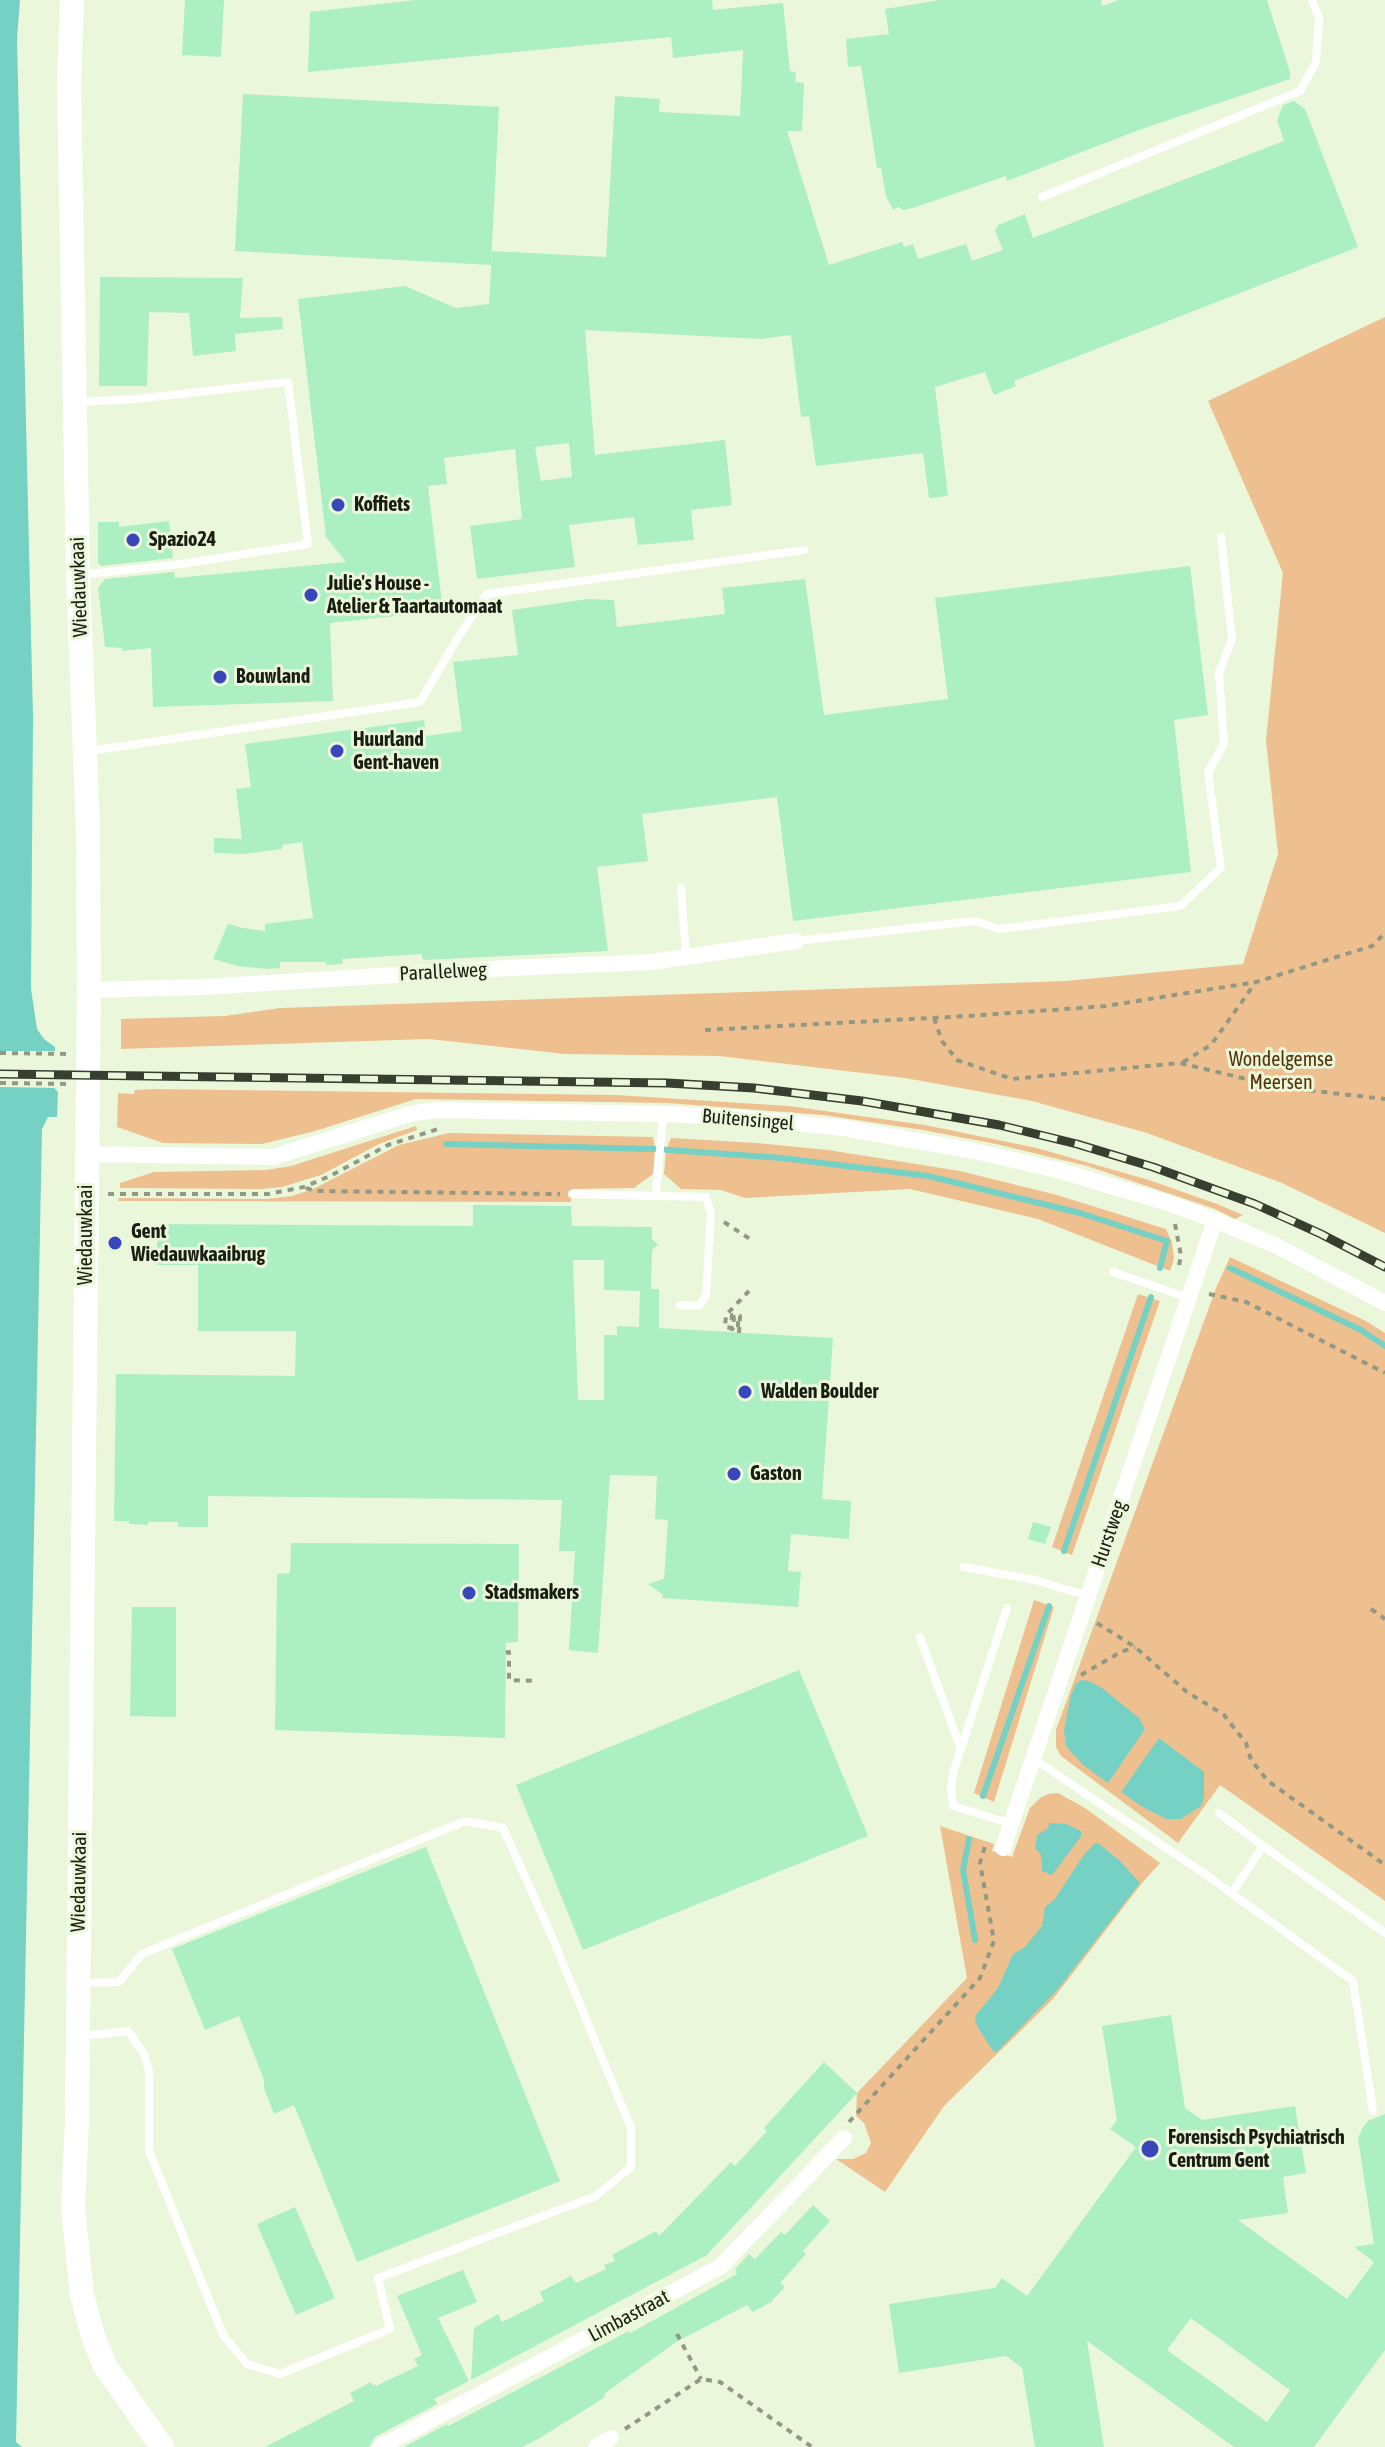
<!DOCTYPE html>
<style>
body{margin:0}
canvas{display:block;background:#ebf7da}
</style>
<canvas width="1385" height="2447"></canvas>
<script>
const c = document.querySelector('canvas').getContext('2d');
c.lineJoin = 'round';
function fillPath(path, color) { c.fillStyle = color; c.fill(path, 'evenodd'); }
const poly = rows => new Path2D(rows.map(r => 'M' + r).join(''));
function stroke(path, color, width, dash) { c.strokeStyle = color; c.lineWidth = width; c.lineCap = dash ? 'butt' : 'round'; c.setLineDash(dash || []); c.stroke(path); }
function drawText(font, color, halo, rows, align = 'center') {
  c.font = font + ' "Asap Condensed",sans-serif'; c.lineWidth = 6; c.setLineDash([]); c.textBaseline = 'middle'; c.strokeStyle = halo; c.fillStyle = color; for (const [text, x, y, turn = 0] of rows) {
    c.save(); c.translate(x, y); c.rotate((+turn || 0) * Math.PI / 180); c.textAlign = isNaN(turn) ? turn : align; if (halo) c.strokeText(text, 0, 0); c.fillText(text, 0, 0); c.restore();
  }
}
fillPath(poly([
 [1385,317,1385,1233,1282,1183,1147,1133,1032,1101,905,1078,719,1056,565,1054,429,1039,121,1049,121,1019,225,1016,280,1008,1066,981,1243,964,1278,854,1266,740,1283,573,1208,401],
 [153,1089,617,1095,789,1106,925,1125,1037,1148,1149,1180,1217,1204,1243,1215,1235,1219,1215,1209,1087,1166,996,1144,923,1130,823,1115,667,1103,416,1099,315,1131,262,1144,163,1143,117,1127,118,1093,134,1094,135,1090],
 [416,1126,417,1130,379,1144,321,1175,282,1187,262,1189,120,1188,120,1183,154,1172,266,1170,291,1166],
 [449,1133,653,1137,655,1149,653,1174,634,1188,571,1189,571,1202,118,1201,119,1198,267,1199,292,1196,313,1189,399,1145],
 [671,1138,757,1143,828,1150,960,1171,1057,1195,1166,1229,1172,1242,1174,1259,1170,1271,1038,1219,910,1189,745,1198,721,1190,681,1189,664,1174,666,1150],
 [1230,1257,1366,1321,1385,1333,1385,1901,1220,1785,1178,1843,1061,1756,1056,1747,1056,1730,1216,1288],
 [1138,1294,1160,1301,1072,1555,1052,1547],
 [1034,1600,1054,1607,994,1802,974,1793],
 [1058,1793,1085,1808,1160,1863,1142,1883,1053,1999,944,2106,885,2192,836,2159,853,2159,866,2153,871,2143,864,2123,856,2116,857,2093,967,1978,940,1826,994,1844,992,1851,1012,1857,1030,1808,1040,1798,1048,1794]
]), '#eec090');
fillPath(poly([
 [0,0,20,0,17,39,33,718,31,989,37,1029,44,1039,55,1047,55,1089,58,1092,57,1117,48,1117,42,1129,16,2442,22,2447,0,2447],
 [1081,1680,1089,1681,1102,1688,1139,1718,1145,1729,1108,1783,1082,1764,1066,1746,1064,1730,1071,1695,1076,1684],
 [1159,1738,1204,1772,1204,1798,1201,1806,1181,1819,1166,1819,1141,1806,1121,1792],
 [1050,1823,1066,1824,1081,1831,1082,1835,1052,1875,1042,1871,1041,1855,1035,1848,1037,1835,1047,1829],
 [1095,1843,1098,1843,1120,1861,1140,1883,1058,1989,997,2052,993,2051,978,2028,975,2020,976,2015,998,1988,1013,1954,1025,1947,1042,1926,1045,1907,1054,1900,1083,1856]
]), '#75d1c4');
fillPath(poly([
 [0,1051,57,1051,57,1088,0,1087]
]), '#ebf7da');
stroke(poly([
 [446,1144,655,1149,782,1158,928,1176,1080,1213,1167,1241,1160,1268],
 [1230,1268,1361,1330,1385,1346],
 [1064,1551,1151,1297],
 [983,1796,1049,1606],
 [969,1839,963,1870,975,1940]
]), '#75d1c4', 6);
fillPath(poly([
 [185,0,224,0,221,57,182,55],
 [416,0,712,0,713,10,783,3,790,71,796,72,795,82,804,83,802,131,787,131,829,265,902,242,904,247,913,244,918,259,966,244,972,261,1003,250,995,231,998,225,1025,214,1033,238,1284,141,1277,120,1283,105,1294,101,1305,109,1358,247,1014,381,1016,386,994,395,985,372,935,387,948,496,929,498,923,453,816,466,809,416,801,417,791,335,761,339,585,330,595,455,725,440,732,505,691,510,694,540,638,545,634,517,569,525,575,567,477,579,470,526,522,519,515,449,444,458,447,484,428,486,443,611,330,623,333,701,153,707,151,648,122,651,122,648,105,647,98,588,105,579,174,572,175,578,346,562,326,537,298,299,405,286,456,308,489,304,492,251,606,257,615,96,660,99,659,112,740,116,743,50,673,58,671,37,308,72,310,12],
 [569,443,572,477,541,481,535,447],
 [940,0,1101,0,1102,6,1119,0,1267,0,1290,72,1290,79,1139,130,1007,181,1006,176,916,207,904,210,898,207,893,210,886,196,881,168,877,168,861,66,848,67,846,39,889,34,885,9],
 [243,94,499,107,491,265,235,251],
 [100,277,243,278,240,318,282,317,283,329,235,334,236,351,193,356,189,313,149,312,147,386,99,386],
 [169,521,173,558,101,566,98,563,98,522,119,522,119,527],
 [1190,566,1208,715,1174,720,1191,872,793,921,777,797,642,814,648,861,597,867,608,951,423,960,422,954,342,959,343,964,326,965,326,962,280,962,280,968,267,969,238,966,213,959,228,924,243,928,265,931,265,924,313,918,302,842,282,845,282,849,244,854,214,853,214,838,242,839,236,789,251,787,245,744,424,720,426,736,462,731,453,662,518,655,512,610,588,599,614,600,617,627,725,614,722,588,805,579,824,715,948,699,935,598],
 [473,1205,571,1206,572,1226,652,1227,652,1239,658,1245,652,1250,651,1289,659,1289,659,1328,833,1338,822,1499,851,1501,849,1539,791,1534,788,1571,801,1572,798,1607,662,1598,663,1595,648,1584,664,1579,668,1520,655,1519,657,1476,610,1475,598,1653,569,1650,575,1551,559,1551,562,1500,208,1496,208,1527,178,1527,178,1522,148,1522,148,1525,129,1524,129,1521,114,1521,116,1374,295,1376,296,1331,198,1331,198,1265,157,1265,157,1224,473,1226],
 [573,1260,604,1260,604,1290,640,1291,639,1327,617,1326,617,1335,604,1335,604,1400,578,1400],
 [1033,1522,1051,1527,1045,1544,1028,1539],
 [291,1543,519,1544,518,1642,506,1643,505,1738,275,1730,277,1574,290,1573],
 [132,1607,176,1607,176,1717,130,1716],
 [799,1670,868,1836,583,1950,516,1785],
 [426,1847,560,2181,357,2262,294,2105,274,2114,264,2088,264,2080,239,2016,205,2030,172,1949],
 [1171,2015,1185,2108,1202,2120,1295,2106,1306,2173,1283,2177,1288,2213,1238,2220,1347,2299,1374,2262,1354,2247,1374,2244,1358,2138,1363,2127,1368,2121,1385,2114,1385,2350,1314,2447,1234,2447,1087,2341,1104,2447,1035,2447,1022,2368,1006,2356,899,2373,889,2304,995,2288,1002,2278,1027,2296,1136,2147,1110,2129,1117,2120,1102,2026],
 [1191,2318,1290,2390,1267,2422,1167,2350],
 [824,2062,857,2093,707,2255,471,2380,474,2328,498,2314,502,2322,544,2301,540,2292,571,2276,576,2283,606,2269,604,2265,615,2261,612,2255,656,2231,659,2236,731,2162,735,2166,767,2131,764,2128],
 [813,2205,830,2221,803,2251,806,2254,780,2283,785,2287,771,2302,753,2312,747,2305,676,2342,604,2394,605,2397,540,2438,522,2447,404,2447,447,2424,448,2426,629,2331,630,2333,737,2274,735,2269,749,2254,755,2259,781,2232,785,2235],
 [295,2207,335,2298,296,2315,257,2224],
 [463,2270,477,2302,438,2318,469,2381,434,2399,437,2404,375,2437,369,2447,265,2447,354,2401,350,2393,371,2382,373,2386,376,2384,376,2386,418,2366,414,2359,422,2355,397,2296]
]), '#acefc2');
stroke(poly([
 [934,1018,942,1041,957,1060,1012,1079,1180,1063,1279,1087,1385,1099],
 [705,1030,968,1016,1106,1006,1256,982],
 [0,1053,70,1054],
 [1183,1062,1211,1045,1256,982,1372,946,1385,933],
 [0,1083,69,1084],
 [306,1188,315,1191,560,1194],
 [108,1194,268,1194,304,1187,330,1176,388,1145,438,1129],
 [724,1222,753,1241],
 [1175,1224,1181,1256,1179,1265],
 [1209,1294,1246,1302,1385,1373],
 [739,1333,740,1316,732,1315,731,1329,738,1329,738,1318,734,1317,733,1328,725,1327,726,1315,749,1291],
 [1371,1609,1385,1619],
 [1097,1623,1135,1647,1187,1692,1224,1715,1246,1743,1251,1760,1268,1781,1385,1865],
 [506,1653,509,1652,509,1680,536,1681],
 [1081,1675,1121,1652,1135,1647],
 [849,2122,980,1978,994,1941,980,1863,985,1846],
 [677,2334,701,2379],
 [625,2429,701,2379,720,2382,812,2447]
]), '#919984', 4, [6, 6]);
stroke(poly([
 [1042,197,1300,91,1316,62,1319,18,1312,0],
 [77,402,135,399,288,382,308,544,182,564,79,575],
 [90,751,420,702,457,639,487,594,804,550],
 [681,888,686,956],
 [796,941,975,921,1000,929,1180,906,1221,868,1208,772,1224,744,1219,673,1232,639,1221,537],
 [572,1194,706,1197,711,1214,706,1295,699,1306,680,1305],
 [656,1194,663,1115],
 [1113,1272,1189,1298],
 [964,1567,1035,1580,1088,1596],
 [1007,1608,954,1770,951,1786,953,1806,1012,1824],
 [920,1637,961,1749],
 [1034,1759,1202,1872,1353,1981,1373,2111],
 [1219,1813,1263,1846],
 [1232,1893,1263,1846,1385,1933],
 [82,1983,119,1982,142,1954,465,1821,503,1828,553,1939,631,2128,631,2167,596,2196,378,2278,390,2329,280,2374,247,2364,223,2335,149,2151,149,2071,144,2054,128,2031,82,2036]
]), '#fff', 8);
stroke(poly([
 [89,990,202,987,509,968,651,962,796,941],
 [86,1154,273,1157,410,1114,435,1110,663,1114,733,1117,844,1128,974,1151,1057,1170,1165,1202,1215,1220,1277,1246,1385,1303],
 [1003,1848,1215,1220],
 [380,2447,720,2267,844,2138],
 [596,2447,611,2438]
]), '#fff', 16);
stroke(poly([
 [72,0,69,86,78,575,88,831,89,990,77,2119,73,2208,82,2295,93,2336,105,2366,162,2447]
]), '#fff', 24);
const rail = poly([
 [0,1074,667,1083,754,1088,862,1101,999,1125,1077,1144,1153,1167,1255,1204,1321,1234,1385,1267]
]);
stroke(rail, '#383e30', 9);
stroke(rail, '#ebf7da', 6, [18]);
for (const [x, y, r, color] of [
 [338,505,8,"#3947ba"],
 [133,540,8,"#3947ba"],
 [311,595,8,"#3947ba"],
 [220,677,8,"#3947ba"],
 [337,751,8,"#3947ba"],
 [115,1243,8,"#3947ba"],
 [745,1392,8,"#3947ba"],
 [734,1474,8,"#3947ba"],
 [469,1593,8,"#3947ba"],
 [1150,2149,10,"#3947ba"]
]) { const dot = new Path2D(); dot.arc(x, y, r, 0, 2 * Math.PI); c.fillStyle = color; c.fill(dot); stroke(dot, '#ebf7da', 3); }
drawText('bold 20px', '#1a1e13', '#ebf7da', [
 ["Koffiets",354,505],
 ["Spazio24",149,540],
 ["Julie's House -",327,584],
 ["Atelier & Taartautomaat",327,607],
 ["Bouwland",236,677],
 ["Huurland",353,740],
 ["Gent-haven",353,763],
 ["Gent",131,1232],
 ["Wiedauwkaaibrug",131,1255],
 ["Walden Boulder",761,1392],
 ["Gaston",750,1474],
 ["Stadsmakers",485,1593],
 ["Forensisch Psychiatrisch",1168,2138],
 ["Centrum Gent",1168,2161]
], 'left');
drawText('20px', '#1a1e13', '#ebf7da', [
 ["Wiedauwkaai",79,587,-92],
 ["Parallelweg",443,972,-3],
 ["Buitensingel",748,1120,5],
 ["Wiedauwkaai",86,1235,-90],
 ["Hurstweg",1109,1534,-71],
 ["Wiedauwkaai",79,1882,-89],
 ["Limbastraat",629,2316,-28]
]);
drawText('20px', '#543207', '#ebf7da', [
 ["Wondelgemse",1281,1060],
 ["Meersen",1281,1083]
]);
</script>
